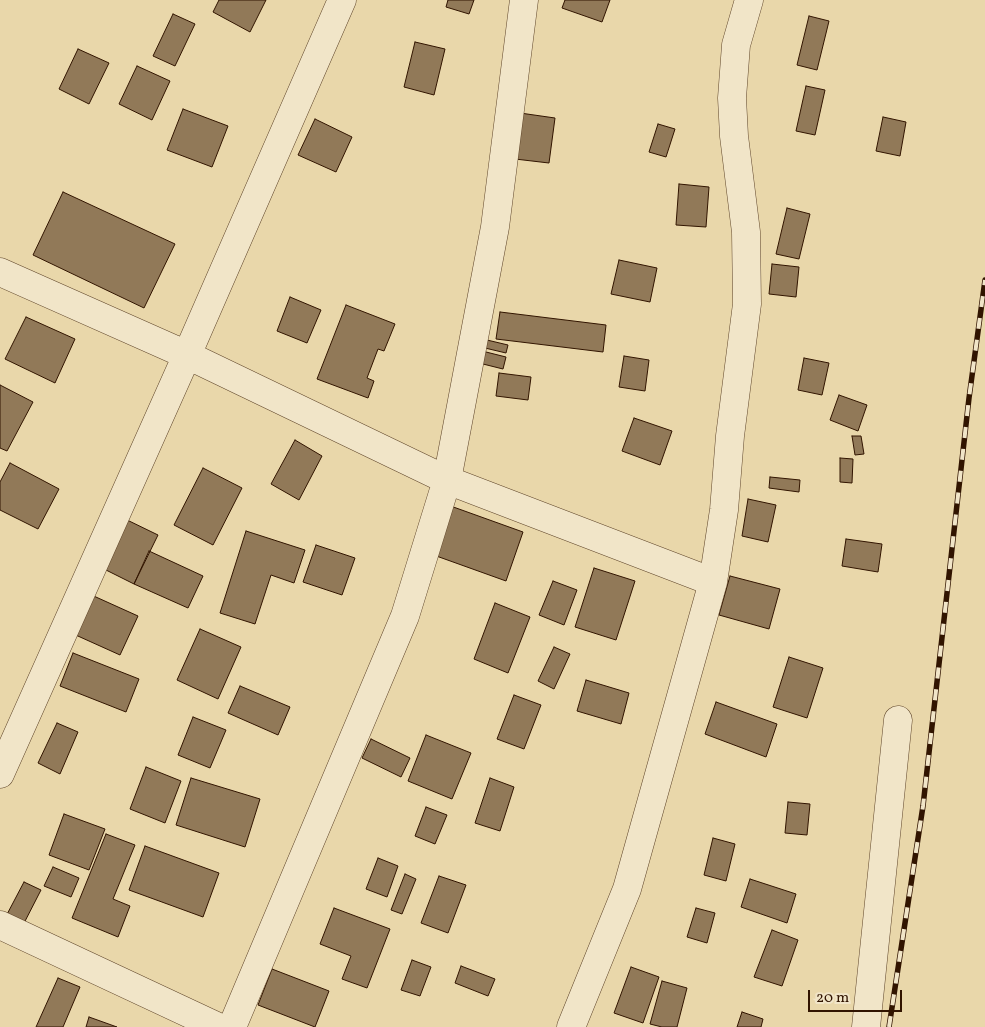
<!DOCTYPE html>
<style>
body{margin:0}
#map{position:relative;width:985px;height:1027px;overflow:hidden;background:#e9d7aa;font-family:Vollkorn,serif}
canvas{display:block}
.scale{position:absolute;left:808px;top:990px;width:94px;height:22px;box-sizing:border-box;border:2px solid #311400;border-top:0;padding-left:6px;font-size:15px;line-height:18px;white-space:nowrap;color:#311400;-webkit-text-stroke:4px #f1e5c8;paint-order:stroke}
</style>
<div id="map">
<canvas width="985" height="1027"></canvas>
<div class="scale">20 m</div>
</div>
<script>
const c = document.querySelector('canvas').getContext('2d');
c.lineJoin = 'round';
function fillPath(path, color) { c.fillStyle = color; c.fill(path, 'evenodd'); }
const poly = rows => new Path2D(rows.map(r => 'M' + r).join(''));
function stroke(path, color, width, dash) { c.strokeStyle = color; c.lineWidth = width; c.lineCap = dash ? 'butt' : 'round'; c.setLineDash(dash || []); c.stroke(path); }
const building = poly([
 [219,0,266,0,250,32,213,12,219,0],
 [448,0,474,0,469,14,446,7,448,0],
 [565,0,610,0,602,22,562,8,565,0],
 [173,14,195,24,175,66,153,56,173,14],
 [809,16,829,21,817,70,797,65,809,16],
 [415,42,445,49,434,95,404,87,415,42],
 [78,49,109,63,89,104,59,89,78,49],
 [137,66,170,81,152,120,119,104,137,66],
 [806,86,825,90,815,135,796,131,806,86],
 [183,109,228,126,212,167,167,150,183,109],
 [520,113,555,118,549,163,515,159,520,113],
 [883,117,906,122,900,156,876,151,883,117],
 [315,119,352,137,336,172,298,155,315,119],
 [658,124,675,129,666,157,649,152,658,124],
 [679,184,709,187,706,227,676,225,679,184],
 [63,192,175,244,144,308,33,255,63,192],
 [787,208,810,214,799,259,776,254,787,208],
 [619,260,657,268,650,302,611,294,619,260],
 [772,264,799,267,796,297,769,294,772,264],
 [290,297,321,310,307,343,277,331,290,297],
 [346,305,395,324,384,351,378,349,367,378,374,381,368,398,317,379,346,305],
 [500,312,606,325,603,352,496,339,500,312],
 [26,317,75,339,55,383,5,359,26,317],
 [487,340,508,345,506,353,485,348,487,340],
 [482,351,506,357,503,369,479,363,482,351],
 [624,356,649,360,645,391,619,387,624,356],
 [804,358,829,363,822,395,798,390,804,358],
 [499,373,531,377,528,400,496,396,499,373],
 [0,385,33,402,7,451,0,448,0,385],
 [839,395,867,405,858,431,830,420,839,395],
 [634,418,672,431,660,465,622,451,634,418],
 [852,436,861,436,864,454,855,455,852,436],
 [295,440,322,456,299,500,271,484,295,440],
 [840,458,853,459,852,483,840,482,840,458],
 [10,463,59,489,38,529,0,510,0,482,10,463],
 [203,468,242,488,213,545,174,525,203,468],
 [770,477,800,480,799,492,769,488,770,477],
 [748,499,776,505,768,542,742,536,748,499],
 [445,504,523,532,506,581,428,553,445,504],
 [123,518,158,535,134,584,100,567,123,518],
 [246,531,305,550,294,583,271,575,255,624,220,613,246,531],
 [846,539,882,544,878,572,842,566,846,539],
 [316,545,355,558,342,595,303,582,316,545],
 [149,551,203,576,188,608,134,584,149,551],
 [594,568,635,581,616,640,575,627,594,568],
 [730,576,780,589,769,629,719,615,730,576],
 [553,581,577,590,564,625,539,615,553,581],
 [87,593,138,616,120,655,69,632,87,593],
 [495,603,530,617,508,673,474,659,495,603],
 [200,629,241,647,218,699,177,680,200,629],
 [554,647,570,654,554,689,538,681,554,647],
 [73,653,139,679,126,712,60,686,73,653],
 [789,657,823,668,807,718,773,707,789,657],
 [586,680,629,693,621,724,577,711,586,680],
 [240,686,290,707,278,735,228,713,240,686],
 [514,695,541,705,524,749,497,739,514,695],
 [716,702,777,724,766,757,705,734,716,702],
 [193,717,226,730,210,768,178,755,193,717],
 [57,723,78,732,60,774,38,763,57,723],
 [426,735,471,753,452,799,408,781,426,735],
 [371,739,410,758,401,777,362,758,371,739],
 [146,767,181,781,165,823,130,809,146,767],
 [191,778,260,799,245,847,176,825,191,778],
 [490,778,514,787,500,831,475,823,490,778],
 [788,802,810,804,807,835,785,833,788,802],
 [426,807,447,815,435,844,415,836,426,807],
 [64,814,105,829,89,870,49,855,64,814],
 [106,834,135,845,113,899,130,906,118,937,72,918,106,834],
 [713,838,735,844,726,881,704,875,713,838],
 [145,846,219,873,203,917,129,890,145,846],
 [378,858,398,866,387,897,366,889,378,858],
 [53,867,79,878,71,897,44,886,53,867],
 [405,874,416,879,402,914,391,910,405,874],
 [439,876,466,885,448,933,421,923,439,876],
 [750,879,796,894,787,923,741,907,750,879],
 [24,882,41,890,21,929,4,920,24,882],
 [334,908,390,929,367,988,342,979,351,956,320,944,334,908],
 [696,908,715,913,707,943,687,937,696,908],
 [772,930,798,940,782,986,754,977,772,930],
 [412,960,431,967,420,996,401,990,412,960],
 [461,966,495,979,488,996,455,983,461,966],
 [631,967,659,977,643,1023,614,1013,631,967],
 [272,969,329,991,315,1027,258,1005,272,969],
 [58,978,80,987,63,1027,36,1027,58,978],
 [662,981,687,988,677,1027,662,1027,650,1024,662,981],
 [742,1012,763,1019,761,1027,737,1027,742,1012],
 [89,1017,117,1027,86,1027,89,1017]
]);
fillPath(building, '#917958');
stroke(building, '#311400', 1);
const minor = poly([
 [0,272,187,355,447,480,713,582],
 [0,774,187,355,342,0],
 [0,925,218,1027],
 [232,1027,405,616,447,480,495,227,524,0],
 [571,1027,627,889,713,582,724,510,730,436,747,304,746,232,734,136,732,98,736,45,749,0],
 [866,1027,898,720]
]);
stroke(minor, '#5f452a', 29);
stroke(minor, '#f1e5c8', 28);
const rail = poly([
 [889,1027,923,806,969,398,985,280]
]);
stroke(rail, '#311400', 5.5);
stroke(rail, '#f1e5c8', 4, [11]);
</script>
